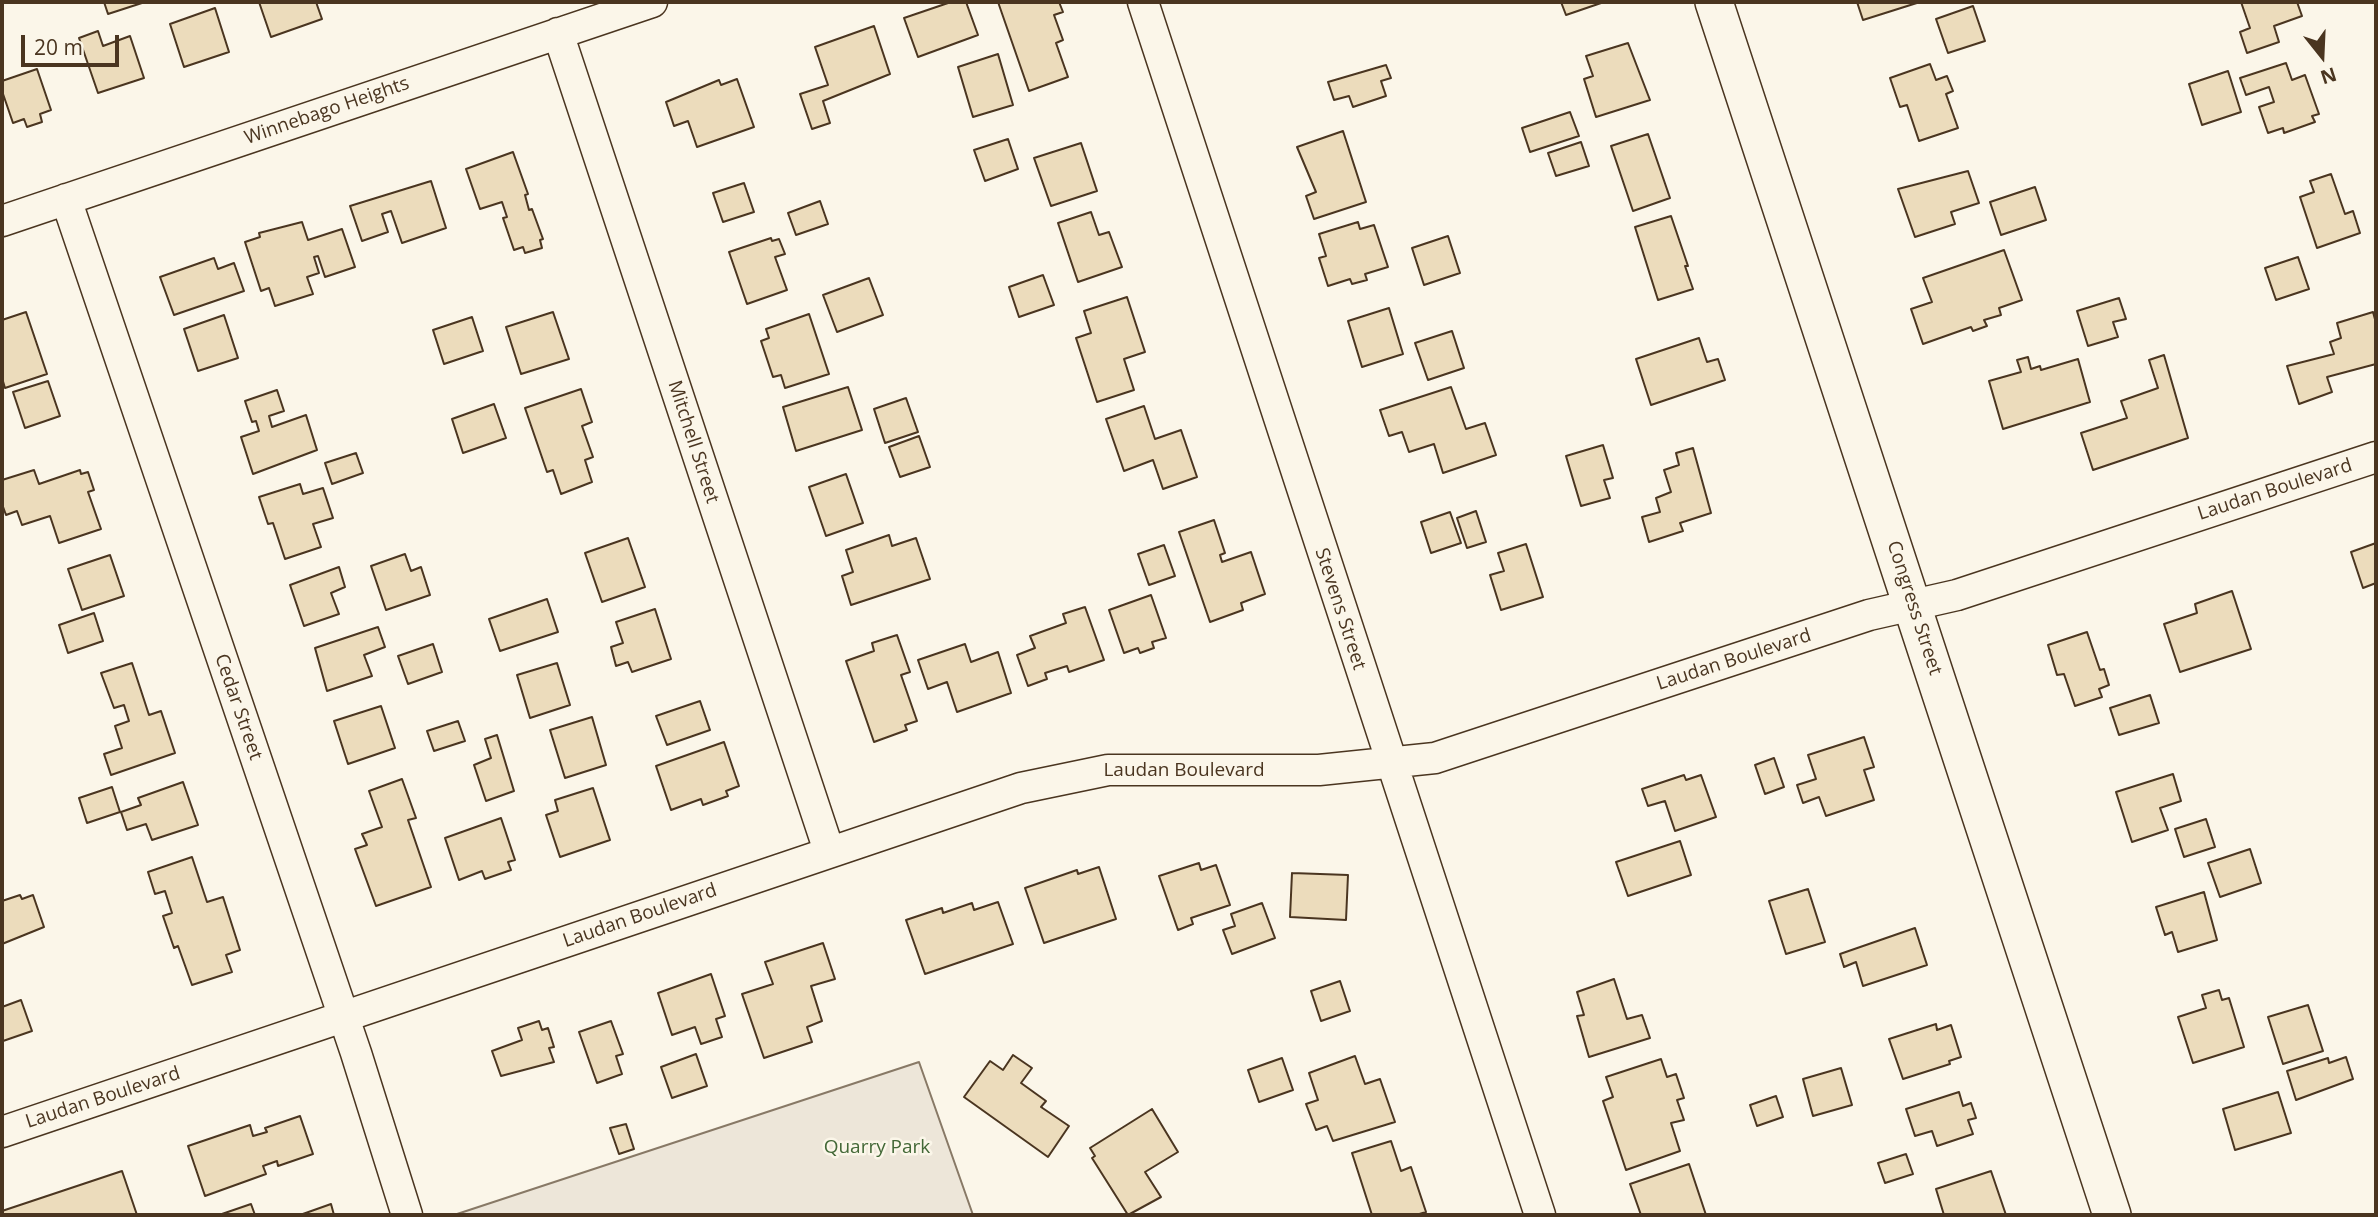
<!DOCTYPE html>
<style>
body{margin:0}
#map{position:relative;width:2378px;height:1217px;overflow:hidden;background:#fbf6e9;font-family:"Open Sans",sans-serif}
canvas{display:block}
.frame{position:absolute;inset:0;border:4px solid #4a3520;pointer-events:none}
.north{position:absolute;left:2287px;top:21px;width:70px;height:70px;-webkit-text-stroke:5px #fbf6e9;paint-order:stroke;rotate:162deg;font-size:19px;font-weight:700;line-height:28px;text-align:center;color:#4a3520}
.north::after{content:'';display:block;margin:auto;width:24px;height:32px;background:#4a3520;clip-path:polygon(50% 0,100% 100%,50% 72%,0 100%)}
.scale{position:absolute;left:21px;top:35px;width:98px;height:32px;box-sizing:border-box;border:4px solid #4a3520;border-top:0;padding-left:9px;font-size:21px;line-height:24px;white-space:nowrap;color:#4a3520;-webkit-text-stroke:5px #fbf6e9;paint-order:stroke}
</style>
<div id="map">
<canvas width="2378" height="1217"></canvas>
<div class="frame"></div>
<div class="north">N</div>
<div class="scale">20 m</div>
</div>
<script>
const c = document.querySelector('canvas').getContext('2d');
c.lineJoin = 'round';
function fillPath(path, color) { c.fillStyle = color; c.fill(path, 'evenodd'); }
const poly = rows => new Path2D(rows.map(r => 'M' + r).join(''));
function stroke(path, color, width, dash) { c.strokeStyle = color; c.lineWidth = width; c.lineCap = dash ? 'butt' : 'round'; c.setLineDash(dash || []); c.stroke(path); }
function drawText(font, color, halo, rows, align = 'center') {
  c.font = font + ' "Open Sans",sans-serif'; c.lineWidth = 5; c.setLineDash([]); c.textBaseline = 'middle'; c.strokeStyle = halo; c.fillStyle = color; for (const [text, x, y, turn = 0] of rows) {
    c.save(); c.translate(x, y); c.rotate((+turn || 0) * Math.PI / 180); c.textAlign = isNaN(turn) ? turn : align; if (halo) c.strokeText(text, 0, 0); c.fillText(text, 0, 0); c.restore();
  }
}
const green = poly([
 [919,1062,973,1215,454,1215,919,1062]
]);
fillPath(green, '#ede6d9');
stroke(green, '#887966', 2);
const building = poly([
 [104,2,145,2,108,14,104,2],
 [259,2,316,2,322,19,271,37,259,2],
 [951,2,966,2,978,35,918,57,904,18,951,2],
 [998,2,1059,2,1063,12,1054,15,1063,40,1056,43,1068,77,1029,91,998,2],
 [1561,2,1604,2,1566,15,1561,2],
 [1857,2,1920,2,1863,20,1857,2],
 [2241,2,2297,2,2302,16,2274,26,2279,42,2247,53,2240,32,2250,28,2241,2],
 [1973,6,1985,41,1948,53,1936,19,1973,6],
 [215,8,229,52,184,67,170,24,215,8],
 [874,26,890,74,823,101,830,123,812,129,800,94,828,85,815,47,874,26],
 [98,31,103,46,130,36,144,78,98,93,79,38,98,31],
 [1628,43,1650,100,1596,117,1584,79,1593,76,1586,56,1628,43],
 [998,54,1013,105,973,117,958,67,998,54],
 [2286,63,2292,80,2305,75,2319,114,2312,116,2315,122,2284,133,2283,128,2268,133,2259,107,2274,102,2269,87,2246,95,2240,78,2286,63],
 [1930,64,1936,80,1947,76,1953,91,1946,94,1958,128,1919,141,1907,105,1900,107,1890,78,1930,64],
 [1386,65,1391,78,1381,81,1386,96,1353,107,1349,96,1334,100,1328,82,1386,65],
 [37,69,51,110,40,114,42,122,27,127,24,119,13,123,2,91,2,81,37,69],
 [2228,71,2241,112,2202,125,2189,84,2228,71],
 [737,79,754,127,697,147,688,121,674,126,666,102,719,80,721,85,737,79],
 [1570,112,1579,136,1530,152,1522,128,1570,112],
 [1343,131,1366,202,1314,219,1306,196,1316,192,1297,147,1343,131],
 [1648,134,1670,198,1633,211,1611,146,1648,134],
 [1008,139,1018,169,985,181,974,150,1008,139],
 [1581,142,1589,166,1556,176,1548,153,1581,142],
 [1081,143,1097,191,1051,206,1034,158,1081,143],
 [513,152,528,194,525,195,529,210,532,209,543,239,540,240,542,248,525,253,523,247,514,250,503,218,507,217,502,202,480,209,466,169,513,152],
 [1968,171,1979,203,1951,212,1955,224,1915,237,1898,189,1968,171],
 [2331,174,2345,214,2353,211,2360,233,2317,248,2300,197,2314,192,2310,181,2331,174],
 [431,181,446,228,402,243,391,211,382,214,388,232,362,241,350,206,431,181],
 [744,183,754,212,723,222,713,193,744,183],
 [2035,187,2046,220,2001,235,1990,202,2035,187],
 [820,201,828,224,796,235,788,213,820,201],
 [1091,212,1099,235,1109,232,1122,267,1078,282,1058,223,1091,212],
 [1671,216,1688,266,1685,266,1693,289,1658,300,1635,227,1671,216],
 [302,222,308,240,342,229,355,267,325,277,318,256,314,257,319,273,307,277,313,294,275,306,269,288,261,291,245,242,260,237,259,233,302,222],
 [1358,222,1360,229,1374,225,1388,267,1365,274,1367,280,1352,284,1350,279,1328,286,1319,258,1326,256,1319,234,1358,222],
 [1448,236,1460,273,1424,285,1412,248,1448,236],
 [771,238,772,241,779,239,785,254,775,257,787,290,747,304,729,252,771,238],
 [2004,250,2022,300,1999,308,2001,315,1984,320,1987,326,1973,331,1971,327,1923,344,1911,309,1932,302,1923,278,2004,250],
 [2298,257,2309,289,2276,300,2265,268,2298,257],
 [214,258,218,269,234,263,244,291,174,315,160,277,214,258],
 [1043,275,1054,305,1019,317,1009,287,1043,275],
 [869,278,883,315,837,332,823,295,869,278],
 [1127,297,1145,352,1124,359,1134,390,1097,402,1076,338,1091,333,1084,311,1127,297],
 [2119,298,2126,319,2113,322,2118,337,2088,346,2077,311,2119,298],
 [1389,308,1403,354,1362,367,1348,321,1389,308],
 [26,312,47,374,5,388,2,378,2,320,26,312],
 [553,312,569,359,521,374,506,327,553,312],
 [2373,312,2376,323,2376,364,2327,377,2332,392,2299,404,2287,366,2334,354,2330,342,2341,338,2337,323,2373,312],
 [809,314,829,374,785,388,781,375,773,377,761,341,769,338,766,329,809,314],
 [224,315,238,358,198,371,184,329,224,315],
 [472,317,483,351,444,364,433,330,472,317],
 [1452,331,1464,368,1428,380,1415,343,1452,331],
 [1699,338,1707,362,1718,359,1725,380,1651,405,1636,359,1699,338],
 [2164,355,2188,438,2093,470,2081,433,2127,418,2121,401,2158,388,2149,360,2164,355],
 [2028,357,2031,369,2040,366,2041,370,2078,359,2090,402,2003,429,1989,381,2021,372,2017,360,2028,357],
 [48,381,60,416,25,428,13,392,48,381],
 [848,387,862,430,796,451,783,407,848,387],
 [1451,387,1466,429,1485,423,1496,455,1443,473,1434,444,1409,452,1402,432,1389,436,1380,410,1451,387],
 [581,389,592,422,582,426,593,457,585,460,592,482,561,494,553,470,547,472,525,408,581,389],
 [277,390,284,411,269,416,272,427,306,415,317,450,253,474,241,437,259,431,256,421,252,422,245,401,277,390],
 [906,398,918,432,885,443,874,409,906,398],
 [494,404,506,438,463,453,452,419,494,404],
 [1144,406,1155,439,1181,430,1197,477,1163,489,1153,460,1124,471,1106,419,1144,406],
 [919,436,930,467,900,477,889,447,919,436],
 [1603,445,1613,478,1604,480,1610,498,1581,506,1566,456,1603,445],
 [1693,448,1711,513,1680,523,1683,531,1649,542,1642,517,1660,512,1656,498,1671,492,1664,470,1679,465,1676,453,1693,448],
 [356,453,363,473,332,484,325,463,356,453],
 [34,470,39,484,80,470,81,474,88,472,94,490,88,492,101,529,59,543,50,516,22,525,17,511,6,515,2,504,2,480,34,470],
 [846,474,863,523,826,536,809,487,846,474],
 [300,484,303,494,323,488,333,518,313,524,321,547,285,559,273,523,268,524,259,497,300,484],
 [1476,511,1486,542,1467,548,1457,518,1476,511],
 [1450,512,1461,543,1431,553,1421,522,1450,512],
 [1214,520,1225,553,1220,555,1222,562,1251,552,1265,594,1241,603,1243,610,1210,622,1179,532,1214,520],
 [889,535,892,546,916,538,930,579,851,605,842,576,853,572,846,550,889,535],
 [628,538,645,587,602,602,585,553,628,538],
 [2376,543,2376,583,2363,588,2351,552,2376,543],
 [1526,544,1543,597,1501,610,1490,575,1504,571,1498,553,1526,544],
 [1164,545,1175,576,1149,585,1138,554,1164,545],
 [405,554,411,571,421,567,430,595,386,610,371,566,405,554],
 [110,555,124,596,82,610,68,569,110,555],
 [339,567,345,587,331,593,339,614,304,626,290,585,339,567],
 [2232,591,2251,649,2180,672,2164,624,2197,613,2195,604,2232,591],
 [1151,595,1166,638,1152,642,1154,648,1140,653,1138,648,1124,653,1109,610,1151,595],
 [547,599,558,632,500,651,489,619,547,599],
 [1085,607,1104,660,1069,672,1067,666,1045,673,1047,679,1028,686,1017,655,1035,648,1030,636,1066,623,1063,614,1085,607],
 [655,609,671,659,632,672,628,662,616,666,611,647,623,643,616,622,655,609],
 [94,613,103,641,68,653,59,625,94,613],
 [378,627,385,647,364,655,372,676,327,691,315,648,378,627],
 [2087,632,2100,670,2104,669,2109,685,2099,689,2102,697,2075,706,2064,674,2057,675,2048,645,2087,632],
 [897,635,910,672,901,675,917,721,905,725,907,730,874,742,846,661,874,651,872,643,897,635],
 [433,644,442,672,408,684,398,656,433,644],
 [965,644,971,662,998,652,1011,693,957,712,947,682,928,689,918,660,965,644],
 [132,663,149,715,161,711,175,753,111,775,104,754,122,748,115,726,129,721,124,705,114,708,101,673,132,663],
 [557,663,570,705,530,718,517,675,557,663],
 [2150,695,2159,723,2119,735,2110,708,2150,695],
 [700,701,710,730,667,745,656,716,700,701],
 [381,706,395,748,348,764,334,721,381,706],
 [592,717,606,765,565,778,550,730,592,717],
 [458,721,465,741,434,751,427,731,458,721],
 [497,735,514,791,486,801,474,765,491,758,485,739,497,735],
 [1864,737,1874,767,1864,770,1874,800,1826,816,1819,797,1803,803,1797,785,1816,779,1808,755,1864,737],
 [724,742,739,786,726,791,728,796,703,805,701,799,671,810,656,766,724,742],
 [1774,758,1784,787,1765,794,1755,765,1774,758],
 [2173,774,2181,801,2160,808,2168,830,2132,842,2116,792,2173,774],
 [1684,775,1686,780,1701,775,1716,817,1675,831,1665,801,1648,806,1642,789,1684,775],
 [402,779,416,818,408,820,431,887,376,906,355,849,367,845,362,834,382,827,369,791,402,779],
 [183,782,198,825,152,840,146,824,127,830,121,812,141,805,138,798,183,782],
 [112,787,120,812,87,823,79,798,112,787],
 [593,788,610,840,560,857,546,815,558,811,555,800,593,788],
 [501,818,515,860,508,862,511,870,485,879,482,871,459,880,445,838,501,818],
 [2206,819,2215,847,2184,857,2175,829,2206,819],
 [1680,841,1691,875,1628,896,1616,862,1680,841],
 [2250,849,2261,883,2220,897,2208,863,2250,849],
 [192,857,207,902,223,897,240,950,226,955,232,972,192,985,178,946,174,948,163,916,172,913,165,891,155,894,148,872,192,857],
 [1199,863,1201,870,1216,865,1230,905,1191,918,1193,924,1178,930,1159,876,1199,863],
 [1099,867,1116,919,1044,943,1025,888,1077,870,1078,874,1099,867],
 [1292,873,1348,875,1346,920,1290,917,1292,873],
 [1808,889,1825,942,1786,954,1769,901,1808,889],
 [2204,892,2217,940,2178,952,2172,932,2165,935,2156,907,2204,892],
 [20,895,22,899,33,895,44,927,2,944,2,901,20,895],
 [998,902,1013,944,925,974,906,920,942,908,943,913,972,903,974,910,998,902],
 [1262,903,1275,938,1232,954,1223,930,1235,926,1231,914,1262,903],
 [1915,928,1927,965,1863,986,1856,962,1844,967,1840,954,1915,928],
 [823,943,835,979,811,986,822,1021,807,1027,812,1042,764,1058,742,994,773,984,765,962,823,943],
 [711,974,725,1016,716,1019,722,1037,701,1044,695,1027,672,1035,658,993,711,974],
 [1614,979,1627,1019,1642,1015,1650,1038,1589,1057,1577,1016,1584,1015,1577,992,1614,979],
 [1340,981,1350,1011,1321,1021,1311,991,1340,981],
 [2219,990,2222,1000,2229,998,2244,1047,2193,1063,2178,1017,2206,1008,2202,995,2219,990],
 [21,1000,32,1031,3,1041,2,1007,21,1000],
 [2308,1005,2323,1051,2283,1064,2268,1017,2308,1005],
 [539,1021,542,1030,548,1028,554,1047,549,1048,554,1062,501,1076,492,1051,522,1040,518,1028,539,1021],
 [611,1021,623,1054,616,1056,622,1074,597,1083,579,1032,611,1021],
 [1936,1024,1937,1030,1951,1025,1961,1057,1949,1061,1950,1064,1903,1079,1889,1039,1936,1024],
 [696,1054,707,1086,672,1098,661,1067,696,1054],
 [1013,1055,1032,1068,1021,1083,1046,1101,1041,1107,1069,1126,1048,1157,964,1097,990,1061,1003,1070,1013,1055],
 [1355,1056,1365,1084,1380,1079,1395,1122,1333,1141,1327,1126,1316,1130,1306,1104,1318,1100,1309,1073,1355,1056],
 [2346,1057,2353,1079,2296,1100,2287,1071,2328,1058,2329,1063,2346,1057],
 [1282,1058,1293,1090,1259,1102,1248,1070,1282,1058],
 [1661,1059,1667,1077,1676,1074,1684,1098,1677,1100,1684,1120,1671,1123,1680,1151,1626,1170,1603,1101,1613,1097,1606,1077,1661,1059],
 [1841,1068,1852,1105,1813,1116,1803,1079,1841,1068],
 [1959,1092,1963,1106,1971,1103,1976,1118,1968,1120,1973,1134,1937,1146,1932,1131,1915,1136,1906,1109,1959,1092],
 [2278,1092,2291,1133,2235,1150,2223,1109,2278,1092],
 [1776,1096,1783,1117,1757,1126,1750,1105,1776,1096],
 [1152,1109,1178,1152,1145,1172,1161,1197,1128,1215,1092,1158,1095,1156,1090,1148,1152,1109],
 [300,1116,313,1154,278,1166,277,1161,263,1166,266,1174,205,1196,188,1146,250,1125,253,1136,267,1132,265,1128,300,1116],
 [626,1124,634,1149,619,1154,610,1128,626,1124],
 [1391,1141,1401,1171,1411,1167,1426,1212,1416,1215,1372,1215,1352,1153,1391,1141],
 [1906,1154,1913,1174,1885,1183,1878,1163,1906,1154],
 [1689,1164,1706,1215,1641,1215,1630,1184,1689,1164],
 [122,1171,137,1215,3,1215,2,1211,122,1171],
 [1991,1171,2006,1215,1944,1215,1936,1189,1991,1171],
 [251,1204,255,1215,219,1215,251,1204],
 [331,1204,334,1215,300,1215,331,1204]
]);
fillPath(building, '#ecdcbc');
stroke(building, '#4a3520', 2);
const minor = poly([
 [1143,2,1540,1215],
 [558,33,829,851],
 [66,199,356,1053,407,1215],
 [2,221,652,2],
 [2,1132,1021,788,1108,770,1319,770,1435,758,1869,615,1957,595,2376,457]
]);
const tertiary = poly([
 [1714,2,2112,1215]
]);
stroke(minor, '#4a3520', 33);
stroke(tertiary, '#4a3520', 40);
stroke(minor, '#fbf6e9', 30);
stroke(tertiary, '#fbf6e9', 37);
drawText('19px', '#4a3520', '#fbf6e9', [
 ["Winnebago Heights",327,111,-19],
 ["Mitchell Street",693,442,72],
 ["Laudan Boulevard",2275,490,-18],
 ["Congress Street",1914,608,72],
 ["Stevens Street",1340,609,72],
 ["Laudan Boulevard",1734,660,-18],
 ["Cedar Street",238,707,71],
 ["Laudan Boulevard",1184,771],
 ["Laudan Boulevard",640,916,-19],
 ["Laudan Boulevard",103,1098,-18]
]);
drawText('19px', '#436837', '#fbf6e9', [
 ["Quarry Park",877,1148]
]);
</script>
